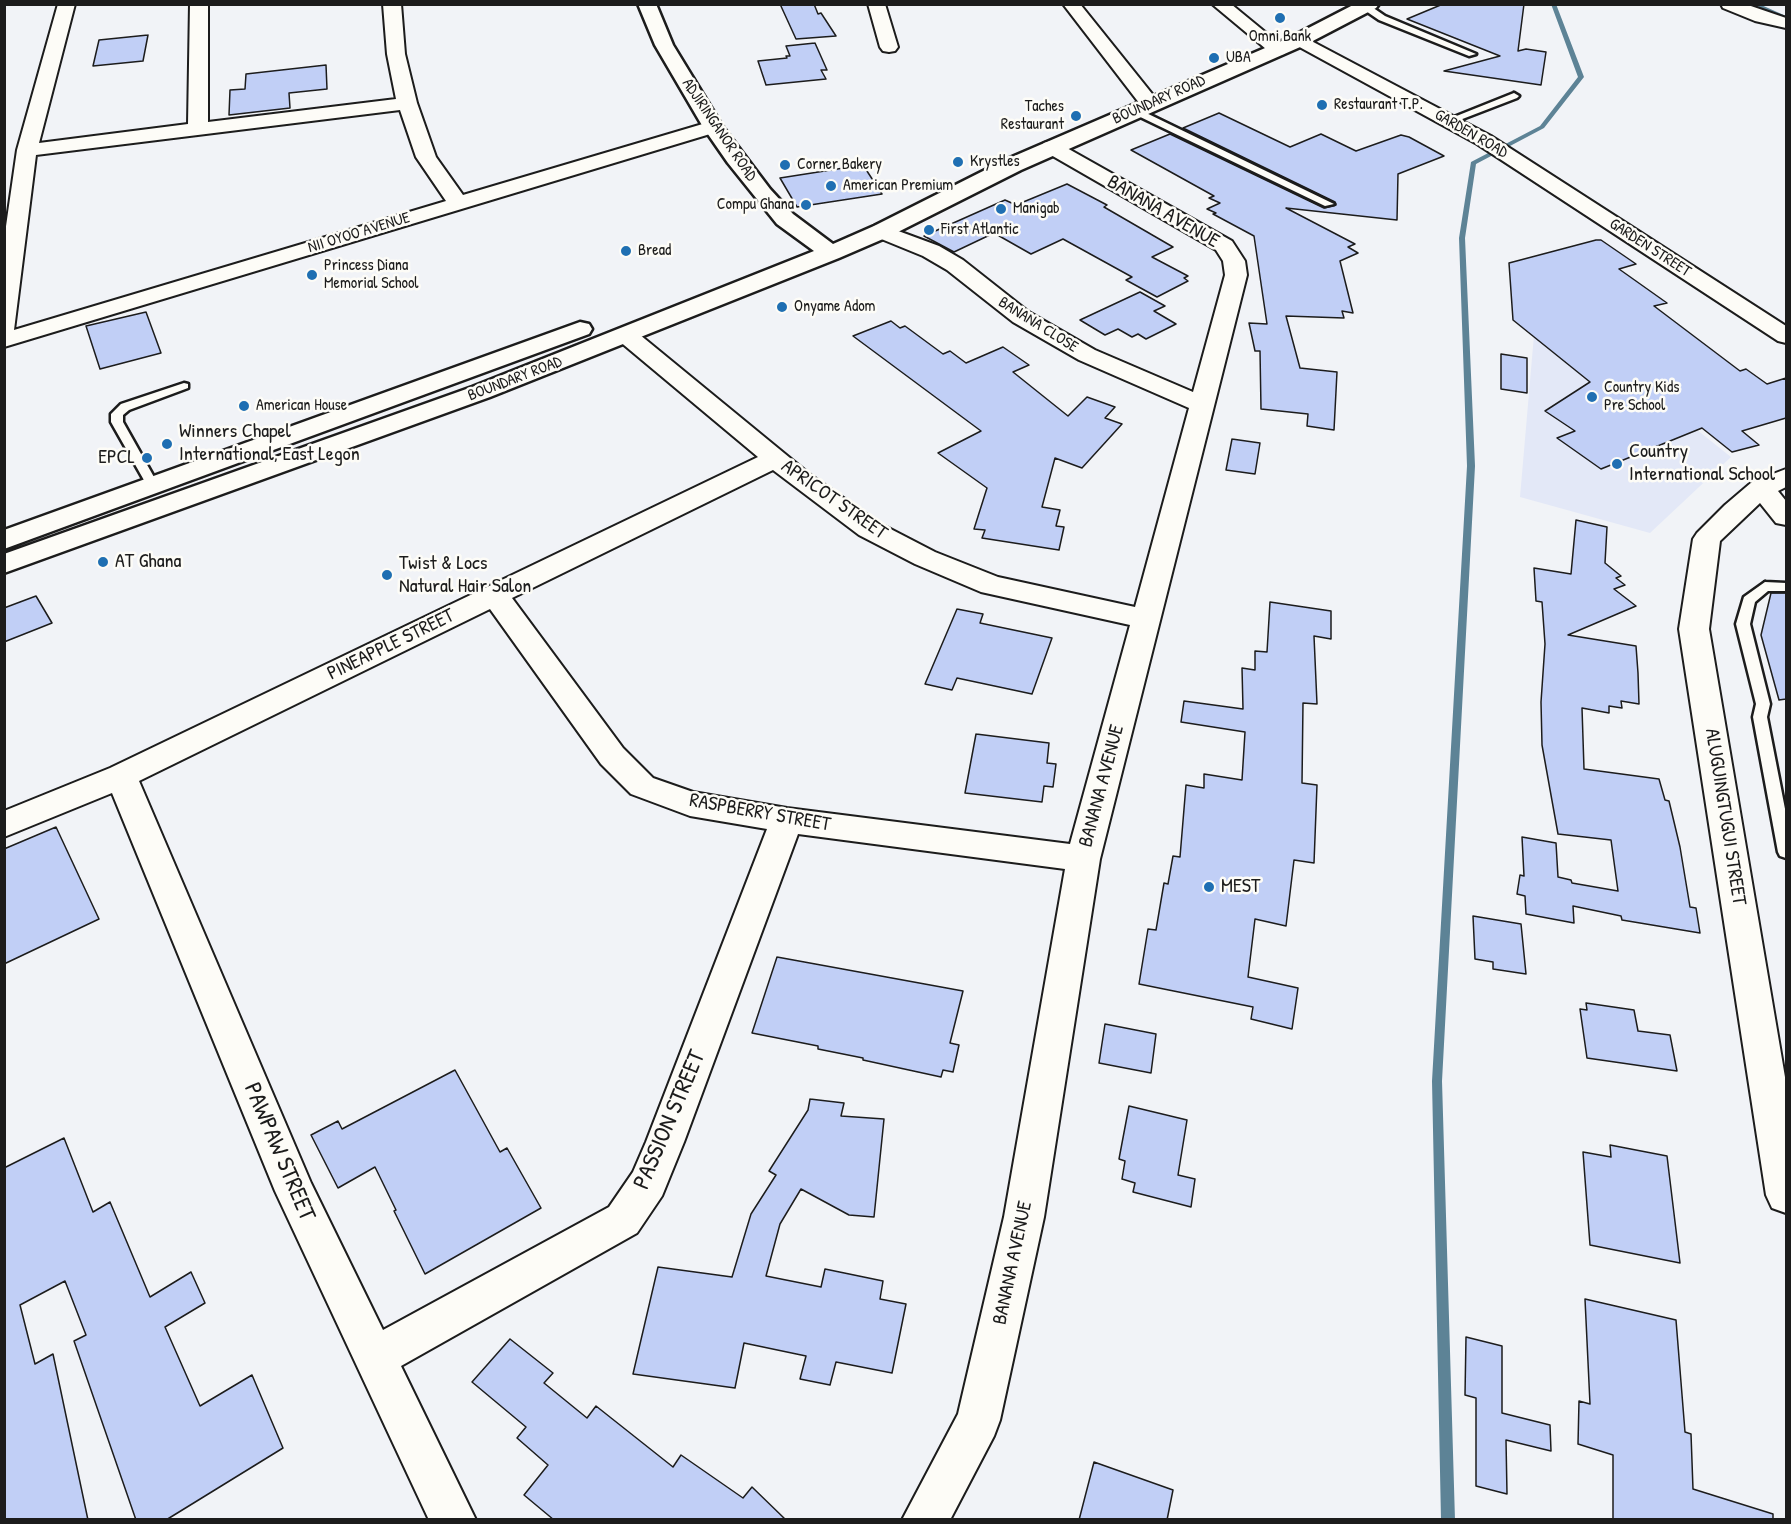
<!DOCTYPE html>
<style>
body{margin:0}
#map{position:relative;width:1791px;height:1524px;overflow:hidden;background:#f1f3f7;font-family:"Patrick Hand",sans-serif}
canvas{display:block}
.frame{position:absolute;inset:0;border:6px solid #1c1c1c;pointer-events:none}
</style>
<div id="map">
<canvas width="1791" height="1524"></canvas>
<div class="frame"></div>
</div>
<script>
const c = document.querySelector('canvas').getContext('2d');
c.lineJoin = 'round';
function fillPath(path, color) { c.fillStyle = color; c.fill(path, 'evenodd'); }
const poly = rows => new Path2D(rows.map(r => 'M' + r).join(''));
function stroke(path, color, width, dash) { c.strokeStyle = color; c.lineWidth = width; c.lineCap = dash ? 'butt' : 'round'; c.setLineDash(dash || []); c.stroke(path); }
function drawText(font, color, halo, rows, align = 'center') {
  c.font = font + ' "Patrick Hand",sans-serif'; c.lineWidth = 5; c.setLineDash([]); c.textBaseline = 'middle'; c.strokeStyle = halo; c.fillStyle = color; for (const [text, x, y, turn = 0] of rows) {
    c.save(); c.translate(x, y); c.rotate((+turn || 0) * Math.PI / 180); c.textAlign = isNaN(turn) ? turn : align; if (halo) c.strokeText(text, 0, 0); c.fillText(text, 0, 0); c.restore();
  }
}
fillPath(poly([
 [1534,335,1579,336,1731,457,1650,533,1520,497]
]), '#e3e8f7');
fillPath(poly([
 [1551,4,1556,4,1584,77,1544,128,1476,164,1465,238,1475,466,1442,1081,1455,1520,1441,1520,1432,1081,1467,466,1459,238,1471,162,1540,126,1578,77,1551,4],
 [1752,4,1759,4,1786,16,1786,19,1752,4]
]), '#5d8396');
const building = poly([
 [780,4,814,4,818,14,821,13,836,36,796,39,780,4],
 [1443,4,1524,4,1518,51,1526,49,1546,52,1541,85,1444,71,1500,56,1407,19,1443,4],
 [148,35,143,61,93,66,99,40,148,35],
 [815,43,827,70,821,70,826,79,766,85,758,61,787,58,786,56,790,56,786,46,815,43],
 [326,65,327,89,289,93,290,108,229,115,230,90,245,89,246,74,326,65],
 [1219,113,1290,147,1321,134,1356,151,1401,135,1409,137,1444,156,1398,174,1397,220,1286,208,1355,244,1348,247,1358,253,1340,261,1353,313,1342,311,1344,318,1286,316,1300,368,1337,372,1334,430,1307,426,1308,414,1261,409,1260,351,1255,351,1249,323,1267,324,1254,236,1213,214,1216,213,1207,209,1220,203,1209,198,1214,196,1131,150,1170,134,1324,208,1336,205,1335,202,1183,128,1219,113],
 [863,165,882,194,797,207,780,178,863,165],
 [1067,184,1107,205,1104,207,1173,247,1152,257,1188,276,1184,278,1188,281,1157,297,1126,280,1132,277,1063,239,1031,254,994,233,954,252,924,236,1005,200,1016,205,1067,184],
 [1596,240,1601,240,1636,264,1619,269,1667,303,1654,306,1740,371,1746,369,1767,384,1786,378,1786,418,1742,431,1759,445,1732,452,1702,428,1601,469,1557,438,1575,431,1545,411,1590,382,1513,320,1509,263,1596,240],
 [1140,292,1165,306,1154,311,1176,324,1146,339,1138,334,1132,337,1118,329,1105,335,1080,320,1140,292],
 [146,312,161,353,100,369,86,326,146,312],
 [891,321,900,328,905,326,943,354,950,351,966,363,1003,347,1029,365,1013,372,1068,416,1087,397,1115,407,1105,418,1122,424,1082,468,1055,458,1042,507,1060,510,1056,526,1064,527,1059,550,982,538,985,530,974,529,987,488,938,453,981,431,853,336,891,321],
 [1501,354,1527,358,1527,393,1501,389,1501,354],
 [1232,439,1260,443,1255,474,1226,470,1232,439],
 [1576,520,1607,527,1605,563,1621,576,1616,578,1625,585,1614,589,1636,606,1568,635,1636,646,1638,673,1639,704,1621,701,1622,708,1609,706,1609,713,1582,708,1584,769,1659,779,1665,800,1669,801,1680,847,1690,907,1696,908,1700,933,1622,920,1621,916,1573,906,1574,923,1526,914,1525,896,1517,894,1520,875,1524,876,1522,837,1556,843,1558,877,1571,880,1572,883,1618,891,1611,840,1558,834,1542,745,1541,702,1545,644,1542,602,1536,601,1534,568,1571,574,1576,520],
 [1771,593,1786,593,1786,699,1779,700,1761,635,1771,593],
 [36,596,52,623,4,642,4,608,36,596],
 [1270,602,1331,611,1331,639,1314,636,1317,704,1303,703,1302,783,1317,785,1314,863,1294,860,1286,926,1255,919,1248,977,1298,988,1292,1029,1251,1019,1253,1007,1139,984,1148,929,1156,930,1164,883,1168,884,1173,856,1180,857,1186,785,1204,788,1204,774,1242,780,1245,732,1181,722,1184,701,1243,709,1242,668,1255,670,1255,651,1267,652,1270,602],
 [957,609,983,614,980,623,1052,638,1032,694,957,678,952,690,925,684,957,609],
 [976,734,1049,743,1047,763,1056,764,1053,787,1044,786,1042,802,965,793,976,734],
 [56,827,99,919,4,964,4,849,56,827],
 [1473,916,1521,924,1526,974,1493,969,1493,962,1475,959,1473,916],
 [777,957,963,991,950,1043,959,1045,953,1072,943,1070,941,1077,863,1060,863,1058,818,1049,818,1046,752,1033,777,957],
 [1586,1003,1634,1010,1638,1031,1670,1035,1677,1071,1587,1058,1580,1009,1587,1010,1586,1003],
 [1105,1024,1156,1034,1151,1073,1099,1063,1105,1024],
 [455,1070,500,1152,507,1148,541,1208,425,1274,394,1211,396,1210,375,1167,338,1188,311,1135,338,1121,342,1129,455,1070],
 [810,1099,844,1103,841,1116,884,1119,874,1217,849,1215,801,1189,780,1224,766,1276,821,1287,825,1269,883,1281,880,1299,906,1304,892,1373,836,1362,830,1385,800,1379,806,1356,744,1343,735,1388,633,1374,658,1267,732,1277,751,1214,776,1175,769,1171,808,1110,810,1099],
 [1129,1106,1187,1120,1178,1175,1195,1179,1191,1207,1133,1192,1135,1183,1122,1179,1125,1161,1119,1159,1129,1106],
 [64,1138,93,1212,110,1202,150,1297,191,1272,205,1303,165,1327,200,1406,252,1375,283,1448,166,1520,136,1520,74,1341,86,1335,65,1281,20,1305,35,1364,53,1354,88,1520,4,1520,4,1168,64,1138],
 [1610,1145,1667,1156,1680,1263,1590,1245,1583,1152,1611,1157,1610,1145],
 [1585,1299,1676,1320,1685,1432,1691,1434,1693,1489,1773,1514,1773,1520,1613,1520,1613,1455,1578,1444,1579,1401,1590,1404,1585,1299],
 [1466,1337,1502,1346,1502,1413,1550,1425,1551,1451,1506,1440,1507,1494,1476,1486,1476,1398,1465,1395,1466,1337],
 [510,1339,553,1373,544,1383,587,1418,596,1406,673,1467,681,1455,743,1498,752,1487,786,1520,554,1520,524,1495,548,1465,517,1438,526,1427,472,1382,510,1339],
 [1094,1462,1173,1490,1167,1520,1079,1520,1094,1462]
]);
fillPath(building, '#c1cff6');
stroke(building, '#1c1c1c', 1.5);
const lane = poly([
 [1363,5,1369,5,1385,16,1476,54,1469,56,1379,20,1363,9,1363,5],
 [1514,93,1519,96,1517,98,1452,123,1444,121,1514,93],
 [1132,109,1138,109,1334,204,1325,206,1132,113,1132,109],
 [184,383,188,384,188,388,129,410,123,415,123,422,159,486,153,490,149,489,111,422,111,414,121,404,184,383],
 [1765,582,1786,583,1786,591,1768,591,1755,602,1750,624,1770,704,1767,717,1786,814,1786,858,1780,856,1778,852,1753,717,1756,704,1736,624,1744,597,1765,582]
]);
const street = poly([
 [58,4,75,4,39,143,188,124,190,4,208,4,208,122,396,99,387,54,383,4,401,4,405,54,417,103,436,157,463,195,706,123,713,121,720,123,723,127,720,131,4,347,4,240,17,150,58,4],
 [400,110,416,157,446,201,14,330,36,155,400,110],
 [868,4,885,4,898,47,895,51,889,52,883,51,880,47,868,4],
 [1063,4,1080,4,1157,100,1160,104,1157,108,1143,108,1063,4],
 [1212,4,1231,4,1287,50,1284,54,1278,55,1272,54,1212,4],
 [1721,4,1745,4,1786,18,1786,28,1755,21,1723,8,1721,4],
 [1300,35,1491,136,1786,326,1786,343,1778,341,1477,144,1294,44,1291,40,1294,36,1300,35],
 [1051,141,1058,143,1232,241,1245,261,1247,275,1100,859,1044,1217,1000,1420,994,1436,950,1520,902,1520,958,1414,1004,1217,1065,869,798,834,684,1142,662,1196,637,1233,401,1366,476,1520,429,1520,275,1191,112,793,4,837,4,811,110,768,758,457,618,340,614,335,618,330,626,328,634,330,812,476,879,523,935,552,998,577,1135,607,1189,408,1079,360,1013,322,947,270,923,256,874,236,871,231,874,226,882,225,939,246,963,260,1029,312,1095,350,1193,392,1225,275,1223,261,1216,250,1044,151,1041,147,1044,143,1051,141],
 [773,470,859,535,915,564,981,592,1130,625,1070,844,787,808,693,792,653,778,623,748,512,598,773,470],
 [490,609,601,764,631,794,690,816,767,829,646,1142,633,1172,609,1207,383,1330,311,1183,139,781,490,609],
 [1786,469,1786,487,1778,491,1786,501,1786,525,1776,523,1760,503,1720,541,1709,629,1786,1083,1786,1213,1772,1208,1766,1195,1679,629,1693,539,1697,533,1725,505,1752,482,1786,469]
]);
const secondary = poly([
 [638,4,656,4,673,45,723,127,770,189,793,214,833,244,874,226,1005,160,1293,36,1355,4,1379,4,1376,8,1307,44,1021,170,890,236,839,258,490,397,4,573,4,554,472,387,814,251,777,224,728,163,703,127,655,45,638,4],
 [580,322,589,324,592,329,589,334,4,549,4,530,580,322]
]);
stroke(lane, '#1c1c1c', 5);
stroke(street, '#1c1c1c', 4);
stroke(secondary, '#1c1c1c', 5);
fillPath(lane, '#fdfcf7');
fillPath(street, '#fdfcf7');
fillPath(secondary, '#fdfcf7');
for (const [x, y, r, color] of [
 [1280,18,6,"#1f6fb2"],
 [1214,58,6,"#1f6fb2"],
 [1322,105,6,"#1f6fb2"],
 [1076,116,6,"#1f6fb2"],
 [958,162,6,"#1f6fb2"],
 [785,165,6,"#1f6fb2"],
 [831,186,6,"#1f6fb2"],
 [806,205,6,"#1f6fb2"],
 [1001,209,6,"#1f6fb2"],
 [929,230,6,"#1f6fb2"],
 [626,251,6,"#1f6fb2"],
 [312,275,6,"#1f6fb2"],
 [782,307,6,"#1f6fb2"],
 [1592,397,6,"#1f6fb2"],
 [244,406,6,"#1f6fb2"],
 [167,444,6,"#1f6fb2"],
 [147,458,6,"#1f6fb2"],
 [1617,464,6,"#1f6fb2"],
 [103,562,6,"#1f6fb2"],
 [387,575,6,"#1f6fb2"],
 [1209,887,6,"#1f6fb2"]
]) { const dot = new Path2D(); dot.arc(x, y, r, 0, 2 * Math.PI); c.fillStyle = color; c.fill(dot); stroke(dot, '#fdfcf7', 2); }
drawText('16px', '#1c1c1c', '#fdfcf7', [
 ["Omni Bank",1280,37,"center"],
 ["UBA",1226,58],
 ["Restaurant T.P.",1334,105],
 ["Taches",1064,107,"right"],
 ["Restaurant",1064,125,"right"],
 ["Krystles",970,162],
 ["Corner Bakery",797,165],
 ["American Premium",843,186],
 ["Compu Ghana",794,205,"right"],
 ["Manigab",1013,209],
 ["First Atlantic",941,230],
 ["Bread",638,251],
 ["Princess Diana",324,266],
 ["Memorial School",324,284],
 ["Onyame Adom",794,307],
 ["Country Kids",1604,388],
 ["Pre School",1604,406],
 ["American House",256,406]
], 'left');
drawText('16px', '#1c1c1c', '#fdfcf7', [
 ["BOUNDARY ROAD",1159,100,-24],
 ["ADJIRINGANOR ROAD",719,130,56],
 ["GARDEN ROAD",1471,134,30],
 ["NII OYOO AVENUE",359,233,-17],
 ["GARDEN STREET",1650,248,33],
 ["BANANA CLOSE",1038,325,32],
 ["BOUNDARY ROAD",515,379,-21]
]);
drawText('20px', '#1c1c1c', '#fdfcf7', [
 ["BANANA AVENUE",1163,212,30],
 ["APRICOT STREET",834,500,35],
 ["PINEAPPLE STREET",391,645,-26],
 ["BANANA AVENUE",1102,786,-75],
 ["RASPBERRY STREET",760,813,10],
 ["ALUGUINGTUGUI STREET",1725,817,81],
 ["BANANA AVENUE",1013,1263,-78]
]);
drawText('20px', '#1c1c1c', '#fdfcf7', [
 ["Winners Chapel",179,432],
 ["International, East Legon",179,455],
 ["Country",1629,452],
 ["International School",1629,475],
 ["EPCL",135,458,"right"],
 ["AT Ghana",115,562],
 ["Twist & Locs",399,564],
 ["Natural Hair Salon",399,587],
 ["MEST",1221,887]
], 'left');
drawText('24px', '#1c1c1c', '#fdfcf7', [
 ["PASSION STREET",670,1120,-67],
 ["PAWPAW STREET",279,1152,67]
]);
</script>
